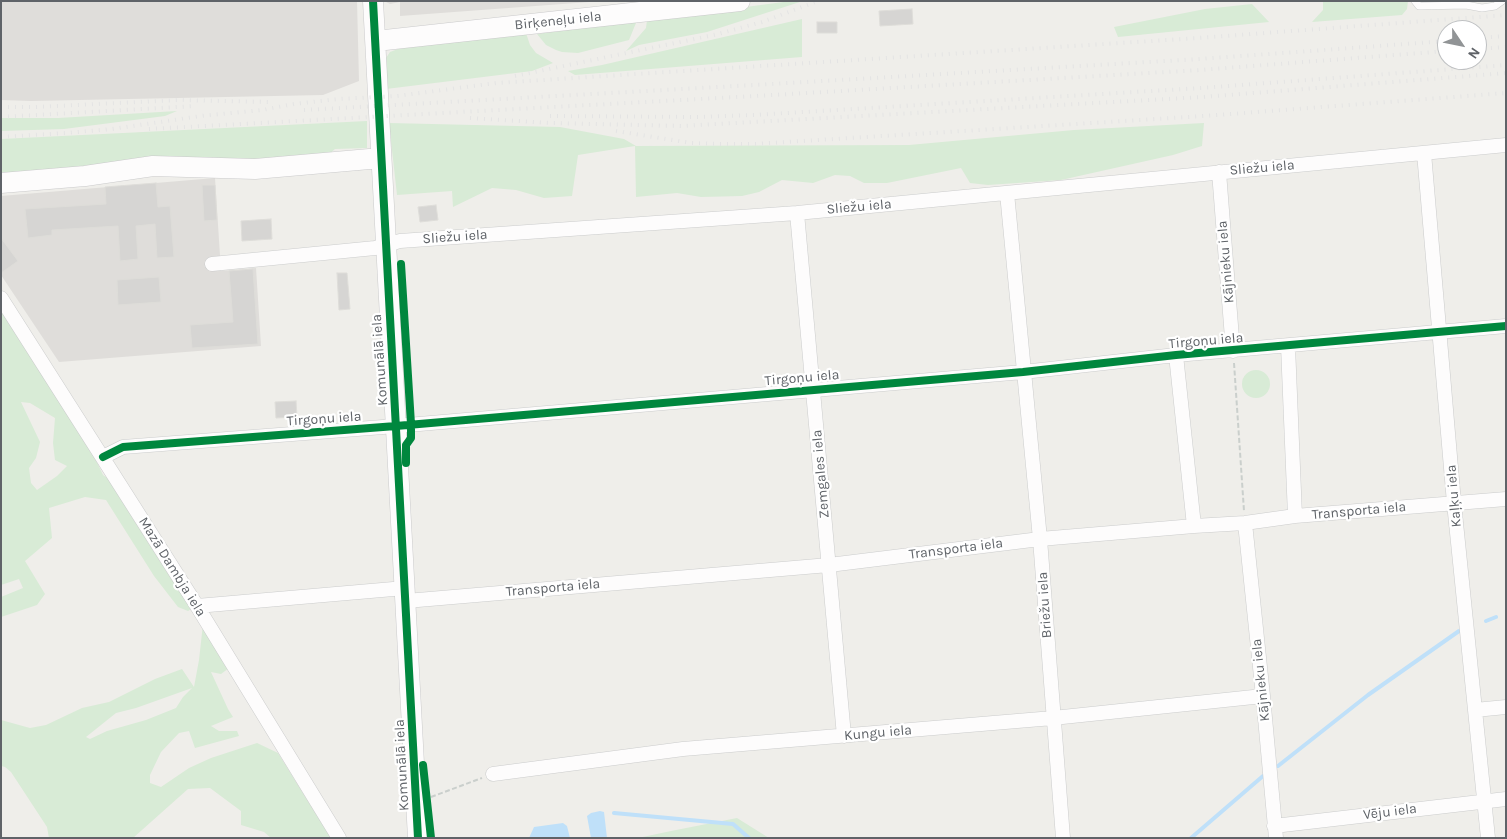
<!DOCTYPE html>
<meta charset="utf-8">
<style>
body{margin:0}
#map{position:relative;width:1507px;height:839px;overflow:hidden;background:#efeeea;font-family:Karla,sans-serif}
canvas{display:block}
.frame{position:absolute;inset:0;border:2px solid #5f6368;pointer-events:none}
.north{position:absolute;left:1437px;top:20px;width:50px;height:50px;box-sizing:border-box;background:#fff;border:1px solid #bfc1c3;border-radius:50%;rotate:124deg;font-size:14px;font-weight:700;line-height:20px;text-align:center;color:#5f6368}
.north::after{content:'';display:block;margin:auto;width:18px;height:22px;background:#919496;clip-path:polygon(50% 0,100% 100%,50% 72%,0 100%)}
</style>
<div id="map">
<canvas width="1507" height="839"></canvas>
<div class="frame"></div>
<div class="north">N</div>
</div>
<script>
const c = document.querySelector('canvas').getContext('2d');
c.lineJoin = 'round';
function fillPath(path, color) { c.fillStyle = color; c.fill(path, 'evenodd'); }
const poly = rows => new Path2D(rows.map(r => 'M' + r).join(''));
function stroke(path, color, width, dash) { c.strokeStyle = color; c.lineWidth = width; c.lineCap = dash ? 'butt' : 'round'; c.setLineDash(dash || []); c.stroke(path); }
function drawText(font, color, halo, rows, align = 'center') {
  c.font = font + ' Karla,sans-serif'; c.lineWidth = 4.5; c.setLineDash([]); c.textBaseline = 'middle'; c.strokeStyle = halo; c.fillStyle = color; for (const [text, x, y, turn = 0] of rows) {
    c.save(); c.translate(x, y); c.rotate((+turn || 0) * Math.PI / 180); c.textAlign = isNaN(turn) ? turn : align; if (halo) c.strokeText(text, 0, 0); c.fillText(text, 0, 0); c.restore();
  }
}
fillPath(poly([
 [1,1,357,1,359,81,323,95,31,101,1,100],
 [384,1,603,1,400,16,400,2,390,4],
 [215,178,221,271,256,268,261,346,59,362,1,275,1,196]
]), '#dfddda');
fillPath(poly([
 [791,1,803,1,707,32,639,45,626,51,646,28,647,20],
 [1323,1,1408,1,1407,9,1402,15,1312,22,1323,10],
 [1252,4,1269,22,1118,37,1114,27,1205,9],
 [802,19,802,57,575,75,568,71,602,65],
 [626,22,636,23,629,40,578,53,562,52,556,50,546,45,537,34],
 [526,33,530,45,536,53,553,63,532,71,386,89,384,61,390,52,414,43],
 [177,111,165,116,64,129,1,131,1,118,58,118],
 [367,121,367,148,335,149,328,155,74,170,1,173,1,139],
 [389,123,560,127,624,139,636,146,909,145,1074,130,1204,123,1202,146,1173,155,1061,180,988,185,970,183,961,168,887,183,864,183,850,176,835,175,813,183,782,180,759,192,742,196,701,197,677,193,636,197,635,146,578,155,572,196,544,198,516,190,492,188,453,207,452,191,397,195],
 [1,304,95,458,103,475,109,479,193,608,188,611,178,607,154,576,106,500,85,497,49,508,52,538,25,561,45,594,37,605,1,617,1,597,23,588,19,579,1,585],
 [21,402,30,403,55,418,53,443,55,460,67,466,57,476,37,490,31,483,29,468,36,458,40,442],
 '1242 384a14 14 0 1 1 28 0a14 14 0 1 1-28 0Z',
 [203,624,229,668,221,674,211,672,228,709,233,717,211,726,219,731,237,731,239,736,195,748,189,731,179,733,161,752,150,775,150,783,161,787,189,768,211,758,257,743,278,753,331,838,271,838,264,832,241,825,241,811,210,788,188,789,133,838,49,838,47,827,11,772,5,767,1,766,1,720,30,728,46,725,82,708,109,702,155,679,182,669,194,687,199,660],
 [192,688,183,697,176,708,146,720,107,731,90,739,86,737,116,713,136,708],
 [737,818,769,838,638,838,671,831]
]), '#d8ebd6');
fillPath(poly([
 [600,811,604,812,607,838,591,838,587,816,591,813],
 [563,823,567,826,570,838,529,838,534,827]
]), '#bfe0f9');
stroke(poly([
 [1486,621,1496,617],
 [1278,766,1368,695,1459,631],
 [614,813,733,824,749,838],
 [1191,838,1263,776]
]), '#bfe0f9', 4);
const building = poly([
 [912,9,913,24,880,26,879,11,912,9],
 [817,22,837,22,837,33,817,33,817,22],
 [156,183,158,207,170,206,174,257,157,258,155,224,136,226,138,259,120,261,118,226,52,230,52,235,28,238,25,209,106,204,105,187,156,183],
 [202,185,215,185,217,220,204,221,202,185],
 [436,205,438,220,420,222,418,207,436,205],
 [271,219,272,239,242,241,241,221,271,219],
 [1,238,18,261,1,273,1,238],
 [253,269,258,344,192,348,190,325,233,322,229,271,253,269],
 [337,273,347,273,350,309,339,310,337,273],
 [159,277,161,302,118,305,117,280,159,277],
 [296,401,297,417,276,418,275,402,296,401]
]);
fillPath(building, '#d6d5d3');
stroke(building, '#deddd9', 1);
const lane = poly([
 [1415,1,1419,6,1466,5,1482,8,1495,6,1502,1]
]);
const street = poly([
 [1424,153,1454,503,1488,838],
 [1219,172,1233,351],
 [1007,193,1040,539,1063,838],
 [797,213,844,736],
 [212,264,375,248,400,241,797,213,1506,145],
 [1,298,197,606,339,838],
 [1288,346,1295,516],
 [1176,355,1194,526],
 [103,457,123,447,396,426,1023,372,1176,355,1506,326],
 [1245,523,1263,696,1276,838],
 [406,601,829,565,1040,539,1194,526,1245,523,1295,516,1506,499],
 [197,606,405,588],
 [1475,710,1506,707],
 [493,774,683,749,1053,718,1263,696],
 [1274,826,1506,799]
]);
const secondary = poly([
 [373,1,418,838],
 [376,41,740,1],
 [1,183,85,176,153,166,255,169,381,158]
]);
stroke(lane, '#cbcccc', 8);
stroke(street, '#cbcccc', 15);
stroke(secondary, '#cacacb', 21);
stroke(poly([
 [1234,363,1244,511],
 [431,797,482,778]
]), '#cacfcc', 2, [5, 2.5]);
stroke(lane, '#fdfcfc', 7);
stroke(street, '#fdfcfc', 14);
stroke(secondary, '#fdfcfc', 20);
stroke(poly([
 [1477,38,1506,36],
 [1477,49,1506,47],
 [515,76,714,35,762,22,818,1],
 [1,107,36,107,179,100,268,102],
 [304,110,754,85,1200,59,1447,41],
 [550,116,700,117,754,115,1201,88,1506,65],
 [1,117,195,106],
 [470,118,550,123,681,126,1203,97,1506,73],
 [149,129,755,96,1200,70,1447,51],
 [616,131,691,143,720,144,754,144,1204,116,1506,93],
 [1,137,66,133,112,129,201,116,262,110,294,104,338,99,397,96,496,83,1198,38,1506,15]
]), '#e4e4e4', 4, [1, 6]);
stroke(poly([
 [373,1,418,838],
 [401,264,411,424,411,438,406,445,406,463],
 [103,457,123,447,396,426,1023,372,1176,355,1506,326],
 [423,765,431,838]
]), '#00873e', 8);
drawText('14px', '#5f6368', '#fff', [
 ["Birķeneļu iela",558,21,-6],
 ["Sliežu iela",1262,168,-5],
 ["Sliežu iela",859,207,-5],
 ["Sliežu iela",455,237,-4],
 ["Kājnieku iela",1226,262,-95],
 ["Tirgoņu iela",1206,341,-5],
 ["Komunālā iela",380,360,-94],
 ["Tirgoņu iela",802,378,-5],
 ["Tirgoņu iela",324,419,-4],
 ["Zemgales iela",821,474,-95],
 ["Kaļķu iela",1454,496,-95],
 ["Transporta iela",1359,511,-5],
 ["Transporta iela",956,549,-7],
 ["Mazā Dambja iela",172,567,58],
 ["Transporta iela",553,588,-5],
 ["Briežu iela",1045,605,-94],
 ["Kājnieku iela",1261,680,-96],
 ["Kungu iela",878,733,-5],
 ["Komunālā iela",402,765,-93],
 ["Vēju iela",1390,812,-7]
]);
</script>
